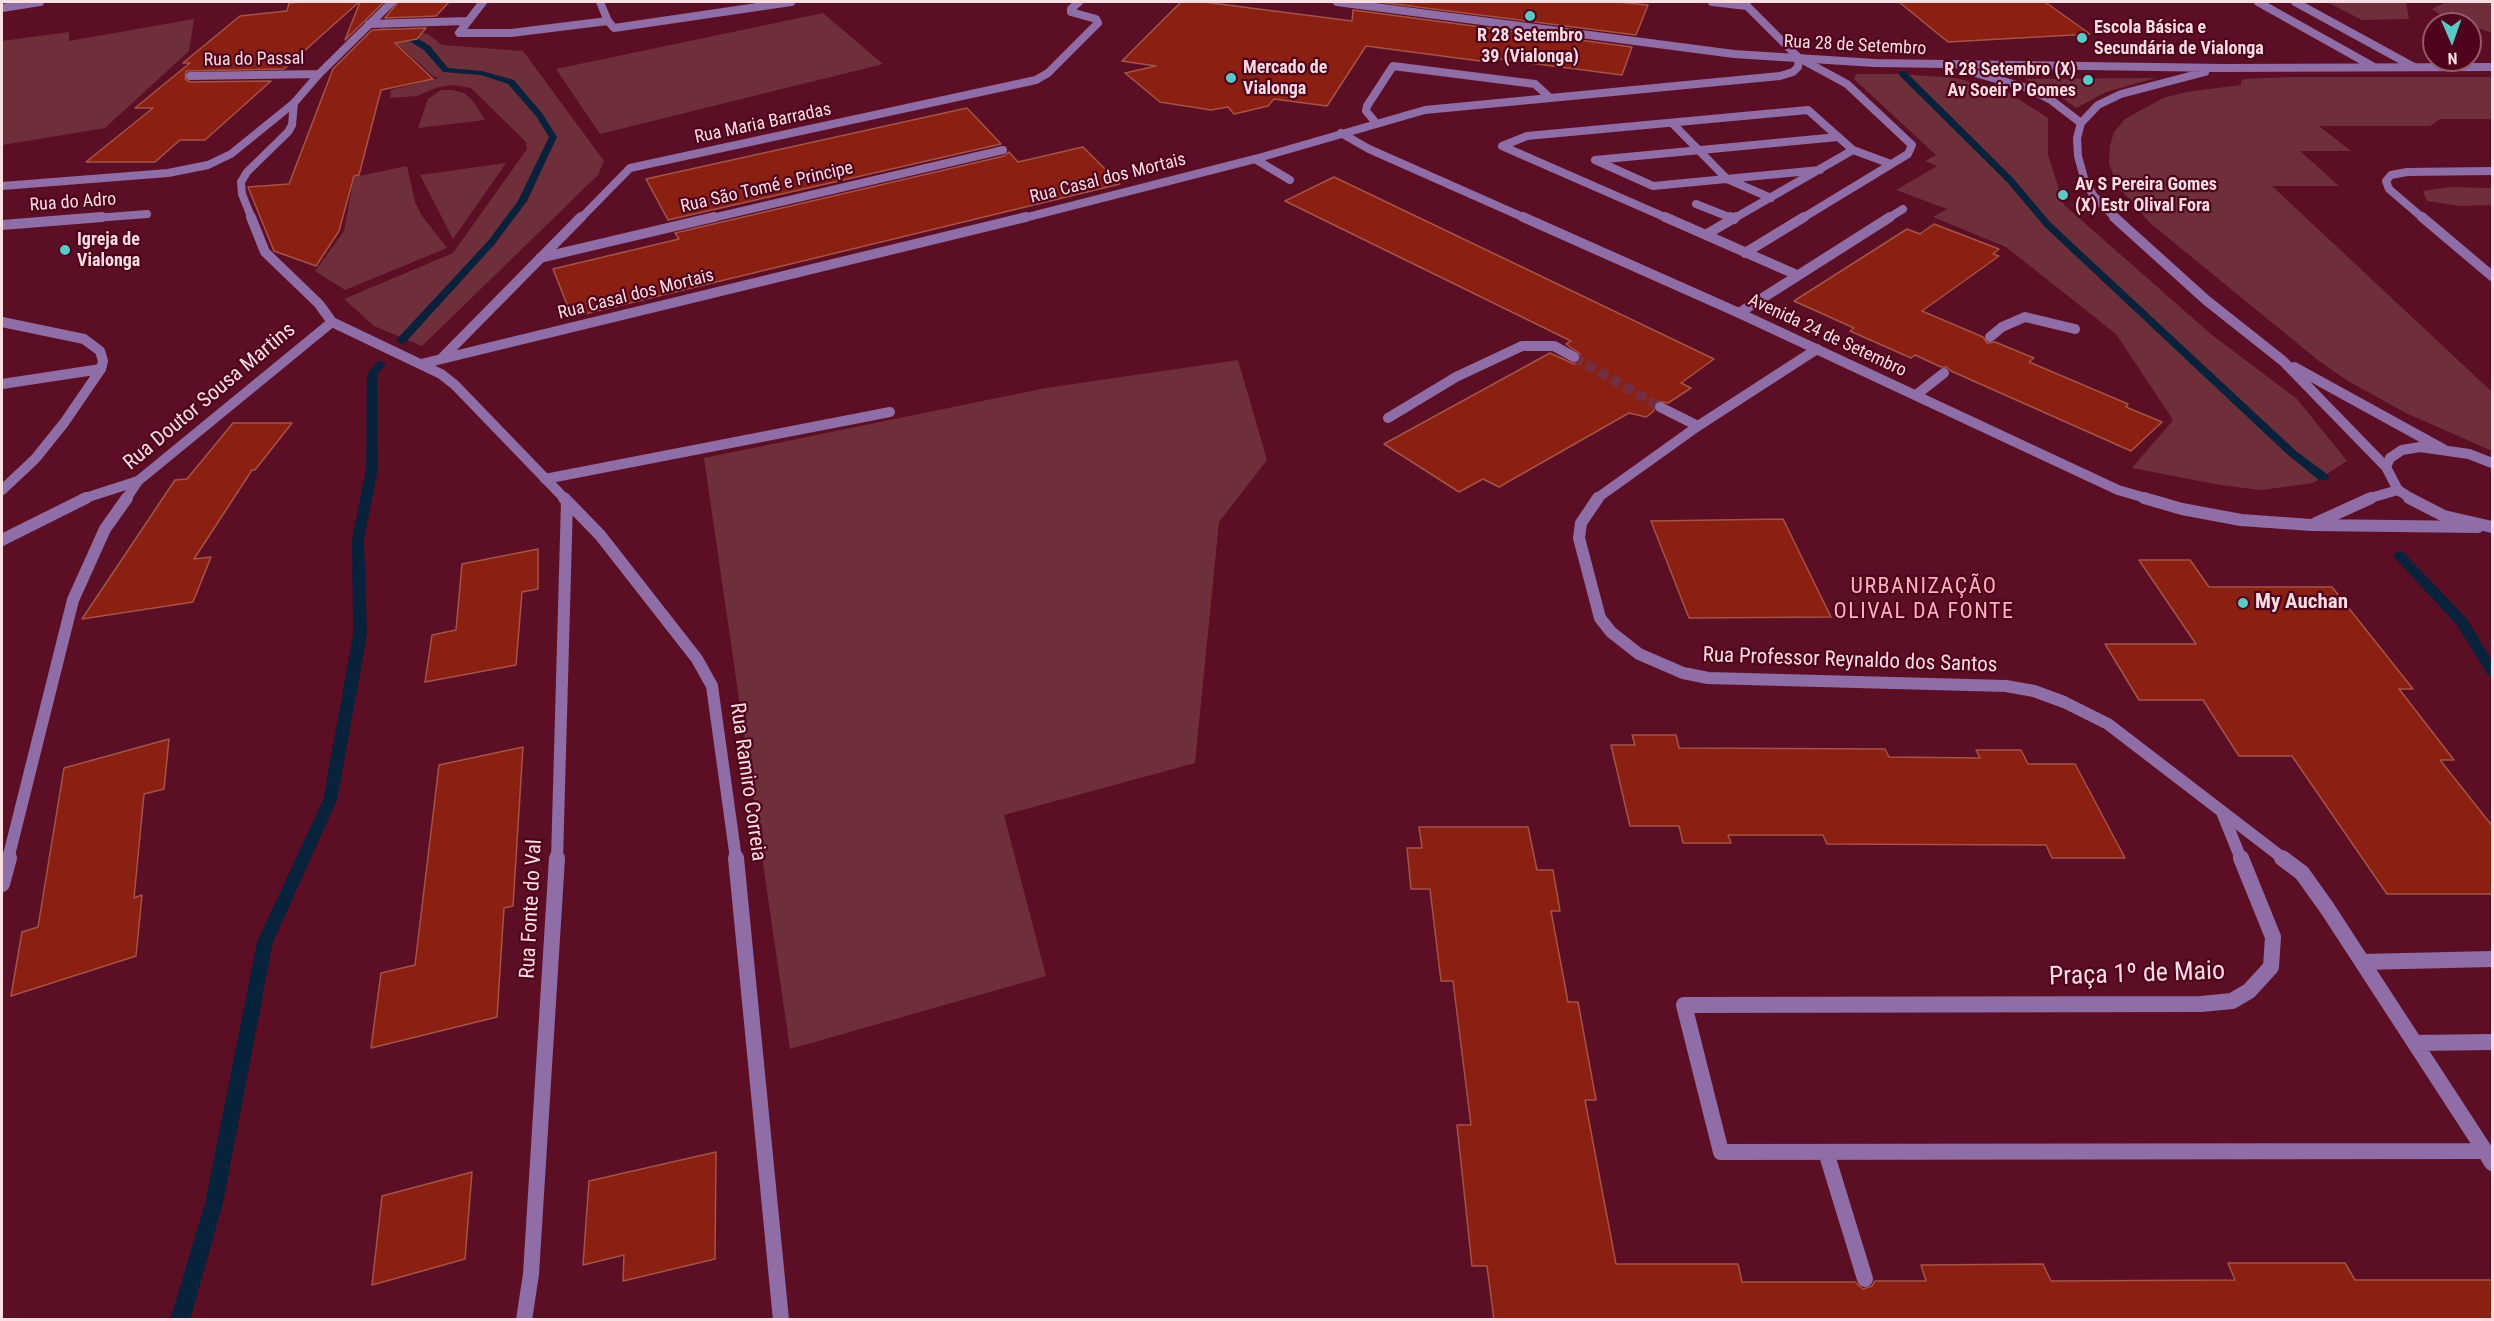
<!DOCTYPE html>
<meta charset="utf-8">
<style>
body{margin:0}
#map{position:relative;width:2494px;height:1321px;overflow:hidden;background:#5c0f24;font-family:"Roboto Condensed",sans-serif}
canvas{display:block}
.frame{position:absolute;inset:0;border:3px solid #fbdee1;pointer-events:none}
.north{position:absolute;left:2422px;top:12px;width:60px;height:60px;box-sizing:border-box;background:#50011b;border:2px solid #94596a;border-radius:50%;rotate:178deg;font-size:16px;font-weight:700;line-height:24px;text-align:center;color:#fbdee1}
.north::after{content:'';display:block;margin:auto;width:21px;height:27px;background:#54cdc7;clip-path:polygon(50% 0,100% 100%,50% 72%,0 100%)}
</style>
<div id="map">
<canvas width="2494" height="1321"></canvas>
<div class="frame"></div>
<div class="north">N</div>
</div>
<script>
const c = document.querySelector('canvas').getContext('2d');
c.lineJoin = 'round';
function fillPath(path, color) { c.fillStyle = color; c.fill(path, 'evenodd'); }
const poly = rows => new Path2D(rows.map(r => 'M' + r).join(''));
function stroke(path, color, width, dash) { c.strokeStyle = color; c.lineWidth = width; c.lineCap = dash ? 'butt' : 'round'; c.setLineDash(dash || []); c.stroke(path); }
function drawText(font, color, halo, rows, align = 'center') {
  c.font = font + ' "Roboto Condensed",sans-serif'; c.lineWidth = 4.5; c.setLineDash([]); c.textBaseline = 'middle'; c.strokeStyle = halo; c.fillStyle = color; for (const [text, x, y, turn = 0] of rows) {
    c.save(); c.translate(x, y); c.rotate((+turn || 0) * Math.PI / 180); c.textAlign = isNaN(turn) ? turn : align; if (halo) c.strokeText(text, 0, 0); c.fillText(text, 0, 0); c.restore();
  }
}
fillPath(poly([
 [2327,2,2406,2,2409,19,2362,20],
 [2446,2,2492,3,2492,33,2441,15,2432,9],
 [823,13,883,64,600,134,556,69],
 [194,19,189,51,105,128,2,145,2,41,69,32,69,41],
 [379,27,428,34,442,45,523,51,604,161,598,175,422,346,374,326,344,299,453,253,527,149,526,142,471,88,454,85,438,87,417,96,390,98,391,90,439,78,433,76],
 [1856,74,1900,74,1955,78,2006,91,2048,118,2048,155,2064,205,2212,335,2297,399,2347,461,2313,483,2261,490,2220,485,2132,468,2173,420,2116,334,2006,247,1933,217,1947,209,1896,190,1937,166,1925,161,1936,155,1854,79],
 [2290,77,2492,77,2492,119,2440,119,2430,126,2319,126,2351,151,2300,151,2339,186,2272,186,2492,392,2492,451,2406,413,2348,381,2319,361,2150,223,2118,186,2109,164,2110,146,2114,132,2125,119,2163,98,2186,92,2241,85,2241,81,2245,79],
 [2156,78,2106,92,2076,108,2055,93,2025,79],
 [441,90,452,90,464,93,473,101,485,120,418,128,428,99],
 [506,163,453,239,420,175],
 [407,166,415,202,422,216,447,248,345,290,315,271,344,231,354,177],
 [2450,187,2492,188,2492,205,2460,206,2427,201,2423,191],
 [1238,360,1267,460,1219,522,1195,763,1004,815,1046,976,790,1049,704,458,1046,388]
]), '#6e2f3b');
fillPath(poly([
 [398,30,404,30,430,46,448,68,482,71,514,80,542,113,557,137,527,201,494,245,405,343,401,344,397,343,397,339,488,241,518,201,549,137,536,116,508,84,481,75,443,72,424,50,398,34,398,30],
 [1899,71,1905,71,2013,178,2051,223,2296,451,2327,474,2329,477,2327,480,2319,480,2288,455,2045,227,2007,182,1899,75,1899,71],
 [381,361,386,364,377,375,378,469,364,539,367,635,337,800,273,942,223,1203,190,1320,170,1320,205,1203,257,942,323,800,353,635,352,539,366,469,367,374,377,362,381,361],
 [2399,551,2403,552,2467,619,2492,661,2492,676,2487,674,2457,625,2395,558,2393,555,2399,551]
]), '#07223b');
const building = poly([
 [303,2,359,2,284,69,186,71,185,79,190,82,271,81,205,140,180,140,155,162,86,162,153,108,135,108,190,63,183,63,240,16,287,11,289,3,303,2],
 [360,2,384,2,345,40,360,2],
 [398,2,449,2,436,16,385,18,398,2],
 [1181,2,1204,2,1352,21,1353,10,1632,47,1622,75,1491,58,1488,62,1366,46,1327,106,1274,99,1268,106,1234,114,1228,107,1211,110,1160,102,1125,73,1156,66,1122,61,1181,2],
 [1379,2,1617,2,1648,5,1636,35,1379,2],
 [1899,2,2045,2,2090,34,1948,42,1899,2],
 [426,28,417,39,395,43,433,79,381,90,359,175,354,176,339,231,316,266,274,251,248,187,289,184,333,69,372,30,426,28],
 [967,108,1001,144,668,220,646,179,967,108],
 [1083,147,1120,184,572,317,553,269,679,239,675,233,1004,156,1009,152,1018,162,1083,147],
 [1334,177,1714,359,1681,383,1691,388,1668,403,1657,401,1653,404,1654,411,1646,417,1629,413,1499,487,1483,479,1459,492,1384,444,1550,353,1574,364,1580,361,1580,354,1566,344,1571,341,1285,201,1334,177],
 [1934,224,1999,249,1993,254,1999,256,1922,311,1983,337,1987,343,1995,342,2034,358,2029,362,2128,404,2126,407,2162,422,2131,451,1951,371,1947,367,1941,367,1915,355,1911,358,1850,331,1854,328,1794,301,1907,229,1920,234,1934,224],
 [233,423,292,423,255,470,252,470,194,559,211,557,193,602,82,619,175,480,187,479,233,423],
 [1783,519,1831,617,1689,618,1651,521,1783,519],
 [538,549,538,589,522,592,516,665,425,682,432,635,456,630,462,564,538,549],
 [2139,560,2190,560,2209,587,2332,587,2413,689,2399,689,2454,760,2440,760,2493,827,2493,894,2387,894,2292,756,2239,756,2203,700,2139,700,2105,644,2196,644,2139,560],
 [1632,735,1676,735,1679,748,1885,749,1889,757,1980,758,1976,750,2021,750,2028,764,2075,764,2125,858,2052,858,2046,845,1827,844,1823,835,1728,835,1731,843,1683,843,1679,826,1630,826,1611,745,1635,745,1632,735],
 [169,739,164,789,144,794,134,898,142,895,136,956,11,996,22,932,38,927,64,768,169,739],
 [523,747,513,906,504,908,497,1017,371,1048,381,973,415,965,439,765,523,747],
 [1419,827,1528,827,1537,870,1553,870,1560,911,1551,911,1568,1002,1578,1002,1596,1100,1585,1100,1616,1264,1738,1264,1742,1282,1855,1282,1863,1289,1872,1286,1875,1281,1926,1281,1921,1265,2043,1264,2051,1281,2235,1280,2228,1263,2345,1263,2355,1280,2493,1280,2493,1320,1494,1320,1487,1266,1472,1266,1457,1125,1471,1125,1453,981,1441,981,1430,889,1411,889,1407,848,1422,848,1419,827],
 [716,1152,715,1259,623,1281,624,1255,583,1265,589,1181,716,1152],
 [472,1172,465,1259,372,1285,382,1196,472,1172]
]);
fillPath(building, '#8b1f12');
stroke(building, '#a45446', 1.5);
stroke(poly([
 [1574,357,1660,407]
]), '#742e40', 10, [10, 4.5]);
stroke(poly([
 [483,2,459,33,511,33,608,21,600,2],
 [608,21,614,28,791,2],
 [369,24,467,21],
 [1799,58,1847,84,1912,145,1908,154,1801,219],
 [1376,123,1366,111,1367,106,1393,66,1535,84,1549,97],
 [1672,123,1727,179,1771,198],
 [1255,159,1290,180],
 [1820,170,1653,186,1595,160,1838,137],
 [1696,204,1734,219],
 [1669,219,1502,146,1527,136,1808,110,1853,150,1891,164],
 [1733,219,1853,150]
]), '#8f6da6', 8);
stroke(poly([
 [1665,217,1797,275],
 [1730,217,1734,219],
 [1707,234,1736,217],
 [1745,253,1804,217],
 [1990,337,2002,327,2025,317,2075,329],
 [1916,395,1944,373],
 [545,479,890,412]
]), '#8f6da6', 10);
stroke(poly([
 [2485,1151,2492,1163],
 [1826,1152,1865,1279]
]), '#8f6da6', 16);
stroke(poly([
 [1712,2,1747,6],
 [190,76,319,74],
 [1341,133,1369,149,1527,219],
 [2,186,168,173,208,165,231,154,294,103,319,74,392,2],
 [82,219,147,214],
 [252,219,242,194,241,182,247,172,288,132,292,125,294,103],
 [580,219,630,168,1036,80,1048,73,1098,23,1096,19,1071,12,1071,9,1079,2],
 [708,219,1003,150],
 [1020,219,1255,159,1425,110,1780,76,1793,72,1798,67,1799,58,1743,2],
 [1887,219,1903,209],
 [2424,219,2389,189,2386,181,2391,175,2407,172,2492,171]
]), '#8f6da6', 8);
stroke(poly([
 [251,217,265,252,319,304,332,322,441,374,455,385,565,499],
 [1523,217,1739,313,2118,490,2149,499],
 [2422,217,2492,276],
 [2,225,102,217],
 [540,258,714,217],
 [1739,313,1890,217],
 [2,322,84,339,100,351,103,361,101,369,64,423,35,459,2,490],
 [441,359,581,217],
 [421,364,1026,217],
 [2,384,101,369],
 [1660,407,1698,426],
 [1388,418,1456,377,1522,346,1554,346,1574,357],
 [82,499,138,481],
 [126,499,138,481,332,322],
 [1596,499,1698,426,1817,349],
 [2367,499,2398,490]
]), '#8f6da6', 10);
stroke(poly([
 [564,498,600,535,697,659,712,686,736,859],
 [1598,498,1581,523,1579,538,1600,618,1611,632,1639,654,1683,673,1708,678,2006,686,2034,691,2064,702,2108,724,2284,859],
 [2144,498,2182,509,2241,520,2311,525,2478,527],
 [2316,523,2371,498],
 [2,540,86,498],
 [2222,812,2241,859],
 [8,859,73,600,105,529,127,498],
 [557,859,567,501]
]), '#8f6da6', 12);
stroke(poly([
 [736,858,781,1320],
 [2241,858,2273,937,2271,967,2249,991,2232,1001,2201,1004,1684,1005,1721,1152,2485,1151,2327,908,2302,873,2282,858],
 [2,884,9,858],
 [2362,962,2492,959],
 [2415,1043,2492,1042],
 [524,1320,531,1274,557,858]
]), '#8f6da6', 16);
stroke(poly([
 [1337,2,1734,54,1875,63,2224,68,2492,67],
 [2258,2,2374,67],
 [2295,2,2414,67],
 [2,8,40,2],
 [1965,70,2027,88,2051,100,2081,123],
 [2116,219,2093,195,2084,178,2078,156,2077,138,2081,123,2098,105,2121,94,2205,72]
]), '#8f6da6', 8);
stroke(poly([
 [2114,217,2206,300,2283,361,2386,467,2398,490,2412,499],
 [2294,367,2443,449],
 [2386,467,2390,458,2402,450,2420,447,2469,454,2492,463]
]), '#8f6da6', 10);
stroke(poly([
 [2409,498,2444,516,2492,527]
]), '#8f6da6', 12);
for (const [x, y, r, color] of [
 [1530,16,6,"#54cdc7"],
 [2082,38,6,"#54cdc7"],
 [1231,78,6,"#54cdc7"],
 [2088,80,6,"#54cdc7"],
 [2063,195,6,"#54cdc7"],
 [65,250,6,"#54cdc7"],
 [2243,603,6,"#54cdc7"]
]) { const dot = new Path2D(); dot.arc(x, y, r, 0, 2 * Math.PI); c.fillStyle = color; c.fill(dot); stroke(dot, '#50011b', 2); }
drawText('bold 18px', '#fbdee1', '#50011b', [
 ["Escola Básica e",2094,28],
 ["Secundária de Vialonga",2094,49],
 ["R 28 Setembro",1530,36,"center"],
 ["39 (Vialonga)",1530,57,"center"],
 ["Mercado de",1243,68],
 ["Vialonga",1243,89],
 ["R 28 Setembro (X)",2076,70,"right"],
 ["Av Soeir P Gomes",2076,91,"right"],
 ["Av S Pereira Gomes",2075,185],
 ["(X) Estr Olival Fora",2075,206],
 ["Igreja de",77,240],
 ["Vialonga",77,261]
], 'left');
drawText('18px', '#fbdee1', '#50011b', [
 ["Rua 28 de Setembro",1855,46,3],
 ["Rua do Passal",254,60,-1],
 ["Rua Maria Barradas",763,124,-12],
 ["Rua Casal dos Mortais",1108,179,-14],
 ["Rua São Tomé e Principe",767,188,-13],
 ["Rua do Adro",73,203,-4],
 ["Rua Casal dos Mortais",636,295,-14],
 ["Avenida 24 de Setembro",1827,336,25]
]);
drawText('21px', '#fbdee1', '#50011b', [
 ["Rua Doutor Sousa Martins",210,397,-40],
 ["Rua Professor Reynaldo dos Santos",1850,661,2],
 ["Rua Ramiro Correia",747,782,82],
 ["Rua Fonte do Val",532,909,-87]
]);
drawText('bold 21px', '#fbdee1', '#50011b', [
 ["My Auchan",2255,603]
], 'left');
c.letterSpacing = '1.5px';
drawText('22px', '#fdb2bc', '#50011b', [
 ["URBANIZAÇÃO",1924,587],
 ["OLIVAL DA FONTE",1924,612]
]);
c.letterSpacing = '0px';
drawText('26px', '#fbdee1', '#50011b', [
 ["Praça 1º de Maio",2137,975,-2]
]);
</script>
